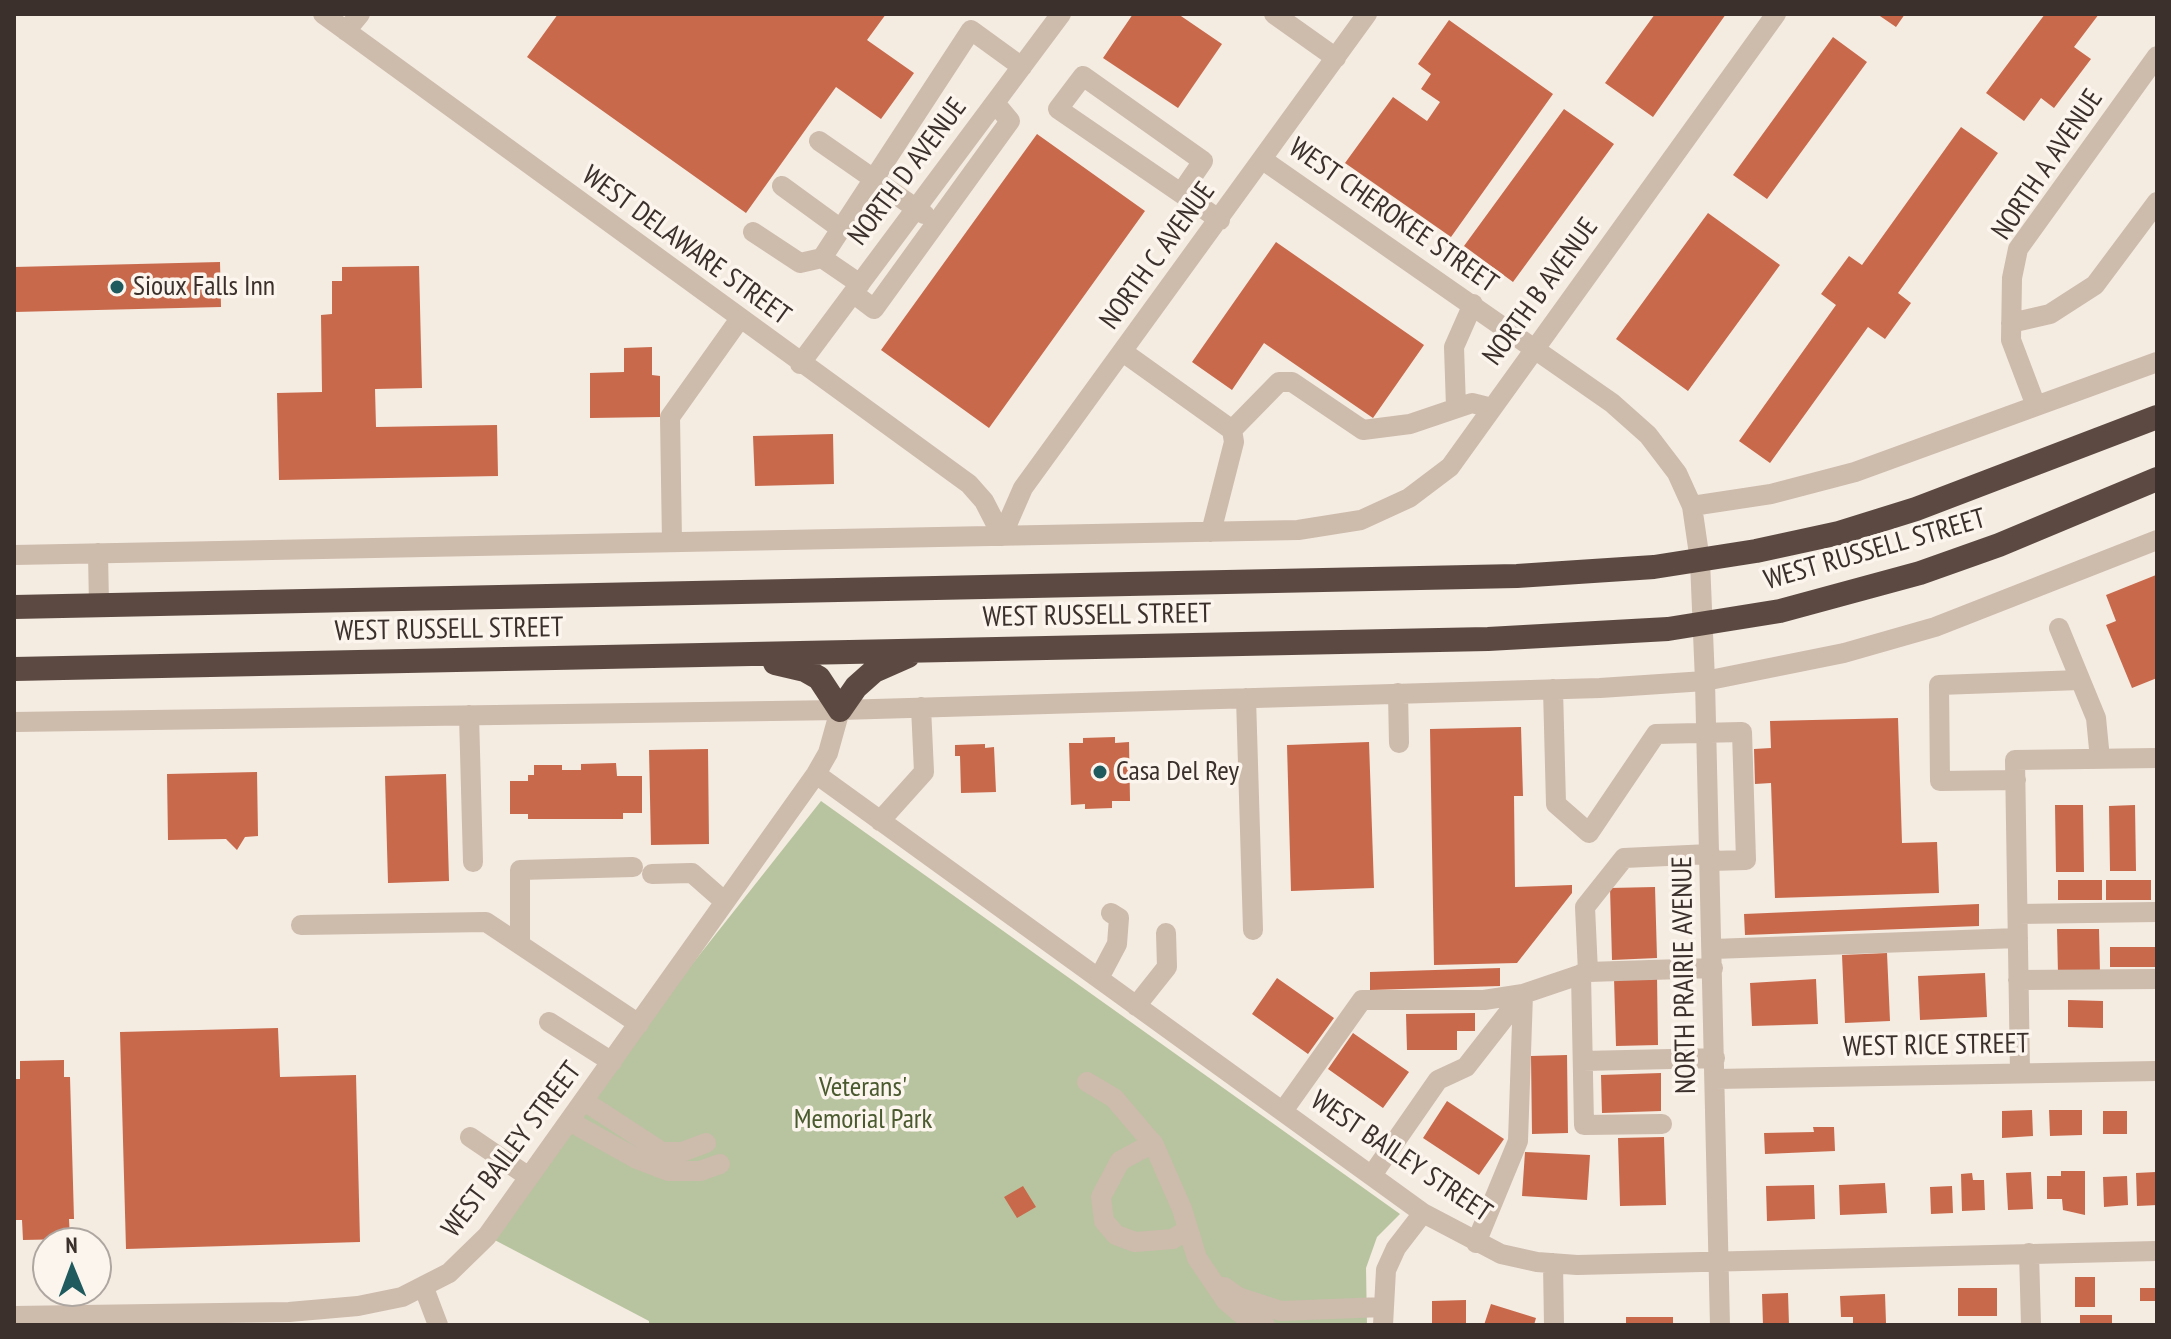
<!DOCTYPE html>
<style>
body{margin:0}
#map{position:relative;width:2171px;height:1339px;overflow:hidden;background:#f4ebe1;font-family:"PT Sans Narrow",sans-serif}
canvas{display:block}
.frame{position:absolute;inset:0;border:16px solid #3b302b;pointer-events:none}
.north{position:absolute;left:32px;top:1227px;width:80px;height:80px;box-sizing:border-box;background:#fbf5ee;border:2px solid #aea6a0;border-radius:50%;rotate:359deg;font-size:22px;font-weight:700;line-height:32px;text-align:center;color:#3b302b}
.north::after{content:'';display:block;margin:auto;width:28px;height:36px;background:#1f5a5e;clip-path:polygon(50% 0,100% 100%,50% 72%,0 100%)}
</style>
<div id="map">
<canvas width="2171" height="1339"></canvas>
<div class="frame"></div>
<div class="north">N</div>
</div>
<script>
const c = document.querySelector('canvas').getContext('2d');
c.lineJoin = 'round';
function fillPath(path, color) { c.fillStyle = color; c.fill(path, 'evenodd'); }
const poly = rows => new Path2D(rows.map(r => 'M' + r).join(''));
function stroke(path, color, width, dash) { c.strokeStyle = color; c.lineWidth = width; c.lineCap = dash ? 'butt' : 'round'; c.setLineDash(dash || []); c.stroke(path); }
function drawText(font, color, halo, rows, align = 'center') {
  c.font = font + ' "PT Sans Narrow",sans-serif'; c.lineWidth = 7; c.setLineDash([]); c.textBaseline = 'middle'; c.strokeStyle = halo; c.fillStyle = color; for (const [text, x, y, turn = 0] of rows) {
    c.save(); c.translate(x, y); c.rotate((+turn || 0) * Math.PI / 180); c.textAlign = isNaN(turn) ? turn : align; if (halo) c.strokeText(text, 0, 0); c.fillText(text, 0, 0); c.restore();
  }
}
fillPath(poly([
 [821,801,1400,1214,1377,1237,1366,1268,1367,1325,649,1325,649,1321,487,1236,584,1101]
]), '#b8c4a0');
fillPath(poly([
 [558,14,886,14,867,40,914,73,881,119,836,87,746,213,527,57],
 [1133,14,1178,14,1222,44,1178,108,1103,58],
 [1655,14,1726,14,1653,117,1605,83],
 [1877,14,1905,14,1896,27],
 [2045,14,2099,14,2074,47,2091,59,2054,108,2041,98,2024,121,1986,93],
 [1449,20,1553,94,1451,237,1345,163,1393,97,1427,121,1440,102,1421,89,1431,74,1418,64],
 [1833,37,1867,62,1767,199,1733,175],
 [1564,109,1614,144,1513,282,1464,246],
 [1961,127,1998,153,1898,293,1911,303,1885,339,1868,327,1770,463,1739,441,1836,305,1821,294,1849,256,1862,265],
 [1037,134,1145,211,989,428,881,350],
 [1708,213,1780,265,1688,391,1616,339],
 [1276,242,1424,345,1373,418,1264,343,1232,390,1192,362],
 [220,262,221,307,14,312,14,267],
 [419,266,422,388,375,389,376,427,497,425,498,476,279,480,277,393,322,392,321,315,332,314,332,281,342,281,342,267],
 [652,347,652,375,660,376,660,417,590,418,590,373,624,372,624,348],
 [833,434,834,484,755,486,753,436],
 [2156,575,2157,678,2132,688,2106,625,2116,621,2106,595],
 [1898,718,1902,843,1937,842,1939,893,1775,898,1771,783,1755,784,1754,749,1771,748,1770,721],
 [1521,727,1523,796,1514,796,1515,887,1572,885,1572,893,1517,963,1434,965,1430,729],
 [1115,737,1115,743,1129,742,1130,801,1112,801,1112,808,1085,809,1085,804,1071,805,1069,743,1083,743,1083,738],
 [1369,742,1374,888,1291,891,1287,745],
 [985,744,985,748,994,747,996,792,961,793,960,756,955,756,955,745],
 [708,749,709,844,651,845,649,750],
 [616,763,617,776,642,776,642,813,623,813,623,819,528,819,528,814,510,814,510,781,528,781,528,775,534,775,534,765,562,765,562,770,581,770,581,764],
 [257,772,258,836,245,837,237,850,226,839,168,840,167,774],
 [446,774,449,881,388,883,385,776],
 [2055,805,2083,805,2084,872,2056,872],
 [2135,805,2136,871,2110,871,2109,806],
 [2058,880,2102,880,2102,900,2058,900],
 [2106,880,2151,880,2151,900,2106,900],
 [1655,887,1657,958,1612,960,1610,888],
 [1979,904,1979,926,1745,935,1744,914],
 [2057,929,2099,929,2100,974,2058,974],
 [2110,947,2157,947,2157,967,2110,967],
 [1887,953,1890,1021,1845,1023,1842,955],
 [1500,968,1500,986,1370,990,1370,972],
 [1985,973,1987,1017,1920,1020,1918,976],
 [1657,977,1658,1045,1616,1046,1614,978],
 [1277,978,1334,1018,1308,1054,1252,1014],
 [1816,979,1818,1024,1752,1026,1750,983],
 [2068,1000,2103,1001,2103,1028,2068,1027],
 [1475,1013,1475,1031,1457,1031,1457,1050,1407,1050,1406,1014],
 [278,1028,280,1077,356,1075,360,1242,126,1249,120,1032],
 [1353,1033,1409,1072,1383,1108,1328,1069],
 [1567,1055,1568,1133,1532,1134,1531,1056],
 [64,1060,64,1077,70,1077,74,1219,69,1219,70,1239,23,1240,22,1220,16,1220,14,1079,20,1079,20,1061],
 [1661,1073,1661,1111,1602,1113,1601,1075],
 [1447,1101,1504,1139,1479,1175,1423,1138],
 [2032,1110,2033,1136,2002,1138,2002,1111],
 [2049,1110,2082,1110,2082,1135,2050,1136],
 [2103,1111,2127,1111,2127,1134,2103,1134],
 [1813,1127,1834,1127,1835,1151,1765,1154,1764,1133,1814,1132],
 [1664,1137,1666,1205,1620,1206,1618,1138],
 [1525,1152,1590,1155,1587,1200,1522,1196],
 [2061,1171,2085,1171,2085,1215,2063,1210,2062,1199,2047,1199,2047,1176,2061,1176],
 [2031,1172,2033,1209,2008,1210,2006,1173],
 [2156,1172,2157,1205,2137,1206,2136,1173],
 [1972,1173,1973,1180,1984,1180,1985,1210,1962,1211,1961,1174],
 [2127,1176,2128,1205,2104,1207,2103,1177],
 [1885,1183,1887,1213,1840,1215,1839,1185],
 [1814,1185,1815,1219,1767,1221,1766,1186],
 [1023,1186,1036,1207,1017,1218,1004,1197],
 [1952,1186,1953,1213,1931,1214,1930,1187],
 [2075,1277,2095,1277,2095,1307,2075,1307],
 [1958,1288,1997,1288,1997,1316,1958,1316],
 [2140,1288,2157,1288,2157,1301,2140,1301],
 [1788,1293,1789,1325,1763,1325,1762,1294],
 [1885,1294,1886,1323,1853,1324,1853,1317,1841,1317,1840,1296],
 [1466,1300,1466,1325,1432,1325,1432,1301],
 [1491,1304,1536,1318,1534,1325,1484,1325],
 [2080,1315,2112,1315,2112,1325,2080,1325],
 [1626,1317,1673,1317,1673,1325,1626,1325]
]), '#c8694b');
stroke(poly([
 [323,14,969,484,984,501,1002,536],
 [1274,14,1336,58],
 [346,31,360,14],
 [819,141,924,214],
 [1263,160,1612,403,1648,435,1677,473,1692,506,1700,561,1705,681,1720,1325],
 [782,186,841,229],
 [1181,193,1203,161,1083,76,1058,109,1220,220],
 [753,232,800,263,822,258],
 [860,284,822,258,971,30,1022,67],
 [853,293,874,309,1010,121,995,103],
 [2011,323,2050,314,2095,285,2157,202],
 [1123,352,1232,430,1234,442,1211,532],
 [800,364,1061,14],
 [2036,406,2011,340,2012,278,2018,249,2157,56],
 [1456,407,1454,347,1473,304],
 [1232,430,1279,382,1292,382,1363,430,1410,424,1472,403,1492,408],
 [1692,506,1771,494,1855,472,2157,362],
 [1002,536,1023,488,1367,14],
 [672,542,670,417,739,320],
 [98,553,99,605],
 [14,555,1298,530,1361,520,1409,498,1450,467,1776,14],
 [2059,628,2096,718,2100,759],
 [1553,689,1556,804,1589,833,1656,734,1742,732,1746,860,1710,861],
 [1398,693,1399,743],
 [1246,698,1253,930],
 [469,715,473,862],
 [14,722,840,710,1600,688,1705,681,1844,653,1935,627,2157,540],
 [816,774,1423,1213,1501,1254,1537,1262,1577,1265,2157,1251],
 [2016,780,1940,781,1939,685,2080,680],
 [880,821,924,772,921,707],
 [652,874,692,873,725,902],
 [2018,914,2157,912],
 [301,925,486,922,639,1024],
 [520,944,520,870,633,867],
 [1713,949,2018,938],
 [1588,972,1585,907,1624,858,1710,854],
 [1581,974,1584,1125,1662,1124],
 [1099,978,1117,944,1119,918,1111,913],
 [2018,980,2157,979],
 [1136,1006,1167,967,1166,933],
 [549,1022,612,1062],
 [1583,1061,1715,1058],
 [2020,1072,2015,760,2157,758],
 [1716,1079,2157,1071],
 [1087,1082,1114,1098,1154,1145,1182,1209,1197,1258,1226,1301,1246,1318,1265,1325],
 [584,1101,662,1152,682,1152,706,1143],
 [1283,1111,1362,1000,1484,1000,1523,994],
 [569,1121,637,1159,668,1171,700,1171,720,1164],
 [470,1137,529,1177],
 [1153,1143,1120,1161,1101,1197,1104,1221,1116,1235,1135,1242,1173,1239,1188,1229],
 [1372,1175,1438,1080,1466,1067,1523,994],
 [1476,1243,1518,1141,1523,994,1588,972,1713,968],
 [2029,1253,2031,1325],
 [1553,1263,1554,1325],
 [1224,1287,1238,1297,1281,1311,1382,1307],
 [424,1288,438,1325],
 [14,1316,289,1312,358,1306,402,1297,449,1273,487,1236,816,774,828,753,840,710],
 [1383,1325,1386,1270,1396,1248,1423,1213]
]), '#cdbbac', 20);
stroke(poly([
 [14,607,1517,576,1654,567,1756,551,1839,533,1916,509,2157,417],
 [775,663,805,670,819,678,840,710,856,687,874,671,908,656],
 [14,669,1488,639,1668,629,1780,611,1920,573,1999,545,2157,479]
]), '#5c4a42', 24);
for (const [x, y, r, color] of [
 [117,287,8,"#1f5a5e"],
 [1100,772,8,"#1f5a5e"]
]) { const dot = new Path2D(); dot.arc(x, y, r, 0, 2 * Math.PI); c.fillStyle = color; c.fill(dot); stroke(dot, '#fbf5ee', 3); }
drawText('28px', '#3b302b', '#fbf5ee', [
 ["NORTH A AVENUE",2048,165,-56],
 ["NORTH D AVENUE",908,172,-53],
 ["WEST CHEROKEE STREET",1393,216,35],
 ["WEST DELAWARE STREET",686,246,36],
 ["NORTH C AVENUE",1158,256,-54],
 ["NORTH B AVENUE",1541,292,-54],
 ["WEST RUSSELL STREET",1875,550,-16],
 ["WEST RUSSELL STREET",1097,616,-1],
 ["WEST RUSSELL STREET",449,630,-1],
 ["NORTH PRAIRIE AVENUE",1685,975,-91],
 ["WEST RICE STREET",1936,1046,-1],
 ["WEST BAILEY STREET",512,1150,-53],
 ["WEST BAILEY STREET",1401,1157,34]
]);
drawText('28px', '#3b302b', '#fbf5ee', [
 ["Sioux Falls Inn",133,287],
 ["Casa Del Rey",1116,772]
], 'left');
drawText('28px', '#4a5a2e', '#fbf5ee', [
 ["Veterans'",863,1088],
 ["Memorial Park",863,1120]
]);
</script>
